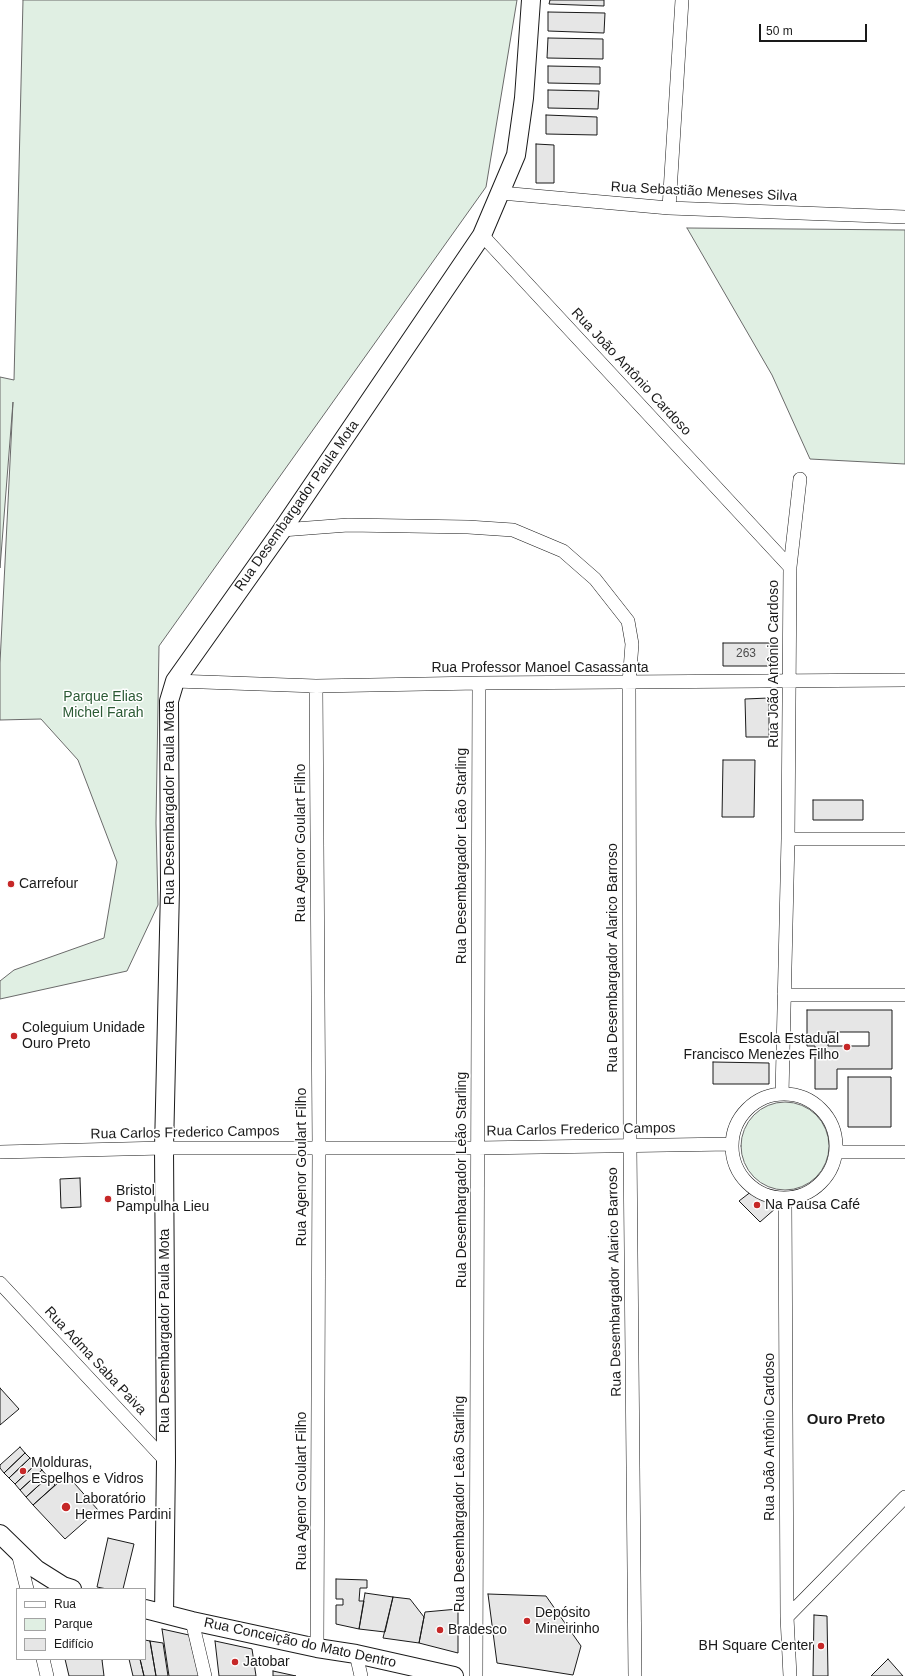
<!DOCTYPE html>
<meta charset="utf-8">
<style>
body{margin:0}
#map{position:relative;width:905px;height:1676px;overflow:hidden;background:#fff;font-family:Helvetica,sans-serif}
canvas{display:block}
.legend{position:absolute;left:16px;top:1588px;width:130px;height:72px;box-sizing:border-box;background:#fff;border:1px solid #a3a3a3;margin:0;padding:5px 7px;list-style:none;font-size:12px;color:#1a1a1a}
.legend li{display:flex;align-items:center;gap:8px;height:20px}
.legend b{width:20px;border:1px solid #a3a3a3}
.scale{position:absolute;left:759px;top:24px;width:108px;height:18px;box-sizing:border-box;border:2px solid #1a1a1a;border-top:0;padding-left:5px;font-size:12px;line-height:14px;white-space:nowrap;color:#1a1a1a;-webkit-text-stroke:3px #fff;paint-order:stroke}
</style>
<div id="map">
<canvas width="905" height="1676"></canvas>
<ul class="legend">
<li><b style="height:5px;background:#fff"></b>Rua</li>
<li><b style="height:11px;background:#e0efe3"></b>Parque</li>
<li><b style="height:11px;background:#e6e6e6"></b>Edifício</li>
</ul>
<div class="scale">50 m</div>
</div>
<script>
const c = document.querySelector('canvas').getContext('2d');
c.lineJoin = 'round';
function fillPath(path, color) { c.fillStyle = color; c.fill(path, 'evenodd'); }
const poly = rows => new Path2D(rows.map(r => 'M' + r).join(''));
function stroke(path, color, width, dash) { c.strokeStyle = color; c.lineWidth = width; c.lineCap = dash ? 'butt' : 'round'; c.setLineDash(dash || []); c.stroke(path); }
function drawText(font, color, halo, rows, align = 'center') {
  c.font = font + ' Helvetica,sans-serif'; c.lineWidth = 3; c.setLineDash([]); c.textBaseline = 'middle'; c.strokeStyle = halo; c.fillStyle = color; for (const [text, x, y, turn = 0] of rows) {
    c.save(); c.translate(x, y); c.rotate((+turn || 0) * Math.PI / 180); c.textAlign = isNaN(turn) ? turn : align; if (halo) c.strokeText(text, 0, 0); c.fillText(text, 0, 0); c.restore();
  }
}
const green = poly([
 [23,0,517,0,486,187,159,646,156,823,158,905,127,971,0,999,0,981,14,970,104,938,117,862,78,760,41,719,0,720,0,663,13,402,0,568,0,377,14,380,23,0],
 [687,228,905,230,905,464,810,459,772,375,687,228],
 '741 1146a44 44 0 1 1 88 0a44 44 0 1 1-88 0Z'
]);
fillPath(green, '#e0efe3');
stroke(green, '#6a6a6a', 1);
const building = poly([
 [550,0,604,0,604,6,549,4,550,0],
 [548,12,605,13,604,33,548,31,548,12],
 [548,38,603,39,603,59,547,58,548,38],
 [548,66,600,67,600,84,548,83,548,66],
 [548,90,599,91,598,109,548,108,548,90],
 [546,115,597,117,597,135,546,134,546,115],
 [536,144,554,145,554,183,536,183,536,144],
 [723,643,770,643,770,666,723,666,723,643],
 [769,698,769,737,746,737,745,699,769,698],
 [723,760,755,760,754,817,722,817,723,760],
 [813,800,863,800,863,820,813,820,813,800],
 [807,1010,892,1010,892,1069,837,1069,837,1089,815,1089,815,1046,807,1046,807,1010],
 [828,1032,869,1032,869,1046,828,1046,828,1032],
 [713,1062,769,1063,769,1084,713,1084,713,1062],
 [848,1077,891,1077,891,1127,848,1127,848,1077],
 [80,1178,81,1207,61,1208,60,1179,80,1178],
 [752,1191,776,1208,760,1222,739,1201,752,1191],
 [0,1388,19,1409,0,1425,0,1388],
 [20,1447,25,1453,4,1473,0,1468,0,1465,20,1447],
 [25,1453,30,1458,9,1478,4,1473,25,1453],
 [30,1458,36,1464,15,1484,9,1478,30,1458],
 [36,1464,42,1470,20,1490,15,1484,36,1464],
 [42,1470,48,1477,26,1497,20,1490,42,1470],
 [67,1475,98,1510,65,1539,33,1505,67,1475],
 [48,1477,55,1485,33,1505,26,1497,48,1477],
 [108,1538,134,1544,123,1589,107,1589,97,1587,108,1538],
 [336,1579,367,1580,367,1588,360,1588,359,1601,364,1601,359,1629,336,1624,336,1605,343,1605,343,1599,336,1599,336,1579],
 [365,1593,393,1597,385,1632,359,1629,365,1593],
 [488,1594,546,1596,581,1646,573,1675,497,1663,488,1594],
 [393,1597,410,1599,424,1617,419,1643,383,1638,393,1597],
 [458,1609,458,1653,419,1643,425,1612,458,1609],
 [814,1615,827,1616,828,1676,813,1676,814,1615],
 [162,1629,189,1635,199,1676,169,1676,162,1629],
 [145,1640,150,1641,156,1676,144,1676,140,1659,145,1659,145,1640],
 [150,1641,163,1643,168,1676,156,1676,150,1641],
 [215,1641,252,1649,256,1676,219,1676,215,1641],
 [65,1659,105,1659,102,1660,104,1676,69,1676,65,1659],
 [129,1659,140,1659,144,1676,133,1676,129,1659],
 [888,1659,903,1676,871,1676,888,1659],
 [273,1671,296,1676,273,1676,273,1671]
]);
fillPath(building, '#e6e6e6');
stroke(building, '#1a1a1a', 1);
const street = poly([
 [501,193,669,208,905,217],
 [669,208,682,0],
 [482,235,790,567,788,839,782,1094],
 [282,530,348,525,468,527,513,530,563,551,595,579,628,621,632,644,629,683,630,1146,635,1676],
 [790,567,800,479],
 [175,681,316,686,479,683,905,680],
 [316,686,319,1148,317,1648],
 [788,839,905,839],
 [784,995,905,995],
 '732 1146a52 52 0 1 1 104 0a52 52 0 1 1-104 0Z',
 [0,1152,164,1148,478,1148,731,1144],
 [836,1152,905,1152],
 [785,1199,787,1617,790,1676],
 [0,1283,166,1461],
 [18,1553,27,1589],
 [787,1617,905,1497],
 [192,1621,205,1676],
 [356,1654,361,1676],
 [43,1659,47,1676],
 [476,1676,479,683]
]);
const secondary = poly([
 [0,1534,36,1569,63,1586,72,1589],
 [145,1609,192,1621,317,1648,356,1654,454,1676],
 [164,1614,166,1461,164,1148,170,889,169,701,175,681,282,530,482,235,516,155,524,98,531,0]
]);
stroke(street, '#1a1a1a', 14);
stroke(secondary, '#1a1a1a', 20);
stroke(street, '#fff', 13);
stroke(secondary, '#fff', 18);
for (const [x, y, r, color] of [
 [11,884,4,"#c62828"],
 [14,1036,4,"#c62828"],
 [847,1047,4,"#c62828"],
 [108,1199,4,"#c62828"],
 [757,1205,4,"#c62828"],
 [23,1471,4,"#c62828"],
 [66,1507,5,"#c62828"],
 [527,1621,4,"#c62828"],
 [440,1630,4,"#c62828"],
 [821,1646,4,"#c62828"],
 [235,1662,4,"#c62828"]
]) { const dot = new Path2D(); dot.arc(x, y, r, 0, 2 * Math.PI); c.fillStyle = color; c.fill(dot); stroke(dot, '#fff', 1.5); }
drawText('12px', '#4d4d4d', null, [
 ["263",746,654]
]);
drawText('14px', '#1a1a1a', '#fff', [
 ["Rua Sebastião Meneses Silva",704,192,3],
 ["Rua João Antônio Cardoso",631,372,47],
 ["Rua Desembargador Paula Mota",297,506,-55],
 ["Rua João Antônio Cardoso",774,664,-90],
 ["Rua Professor Manoel Casassanta",540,668],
 ["Rua Desembargador Paula Mota",170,803,-90],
 ["Rua Agenor Goulart Filho",301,843,-90],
 ["Rua Desembargador Leão Starling",462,856,-90],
 ["Rua Desembargador Alarico Barroso",613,958,-90],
 ["Rua Carlos Frederico Campos",581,1130,-1],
 ["Rua Carlos Frederico Campos",185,1133,-1],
 ["Rua Agenor Goulart Filho",302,1167,-90],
 ["Rua Desembargador Leão Starling",462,1180,-90],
 ["Rua Desembargador Alarico Barroso",615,1282,-91],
 ["Rua Desembargador Paula Mota",165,1331,-90],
 ["Rua Adma Saba Paiva",95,1361,47],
 ["Rua João Antônio Cardoso",770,1437,-90],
 ["Rua Agenor Goulart Filho",302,1491,-90],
 ["Rua Desembargador Leão Starling",460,1504,-90],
 ["Rua Conceição do Mato Dentro",300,1643,12]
]);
drawText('14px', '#2b5a34', '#fff', [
 ["Parque Elias",103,697],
 ["Michel Farah",103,713]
]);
drawText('14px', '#1a1a1a', '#fff', [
 ["Carrefour",19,884],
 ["Coleguium Unidade",22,1028],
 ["Ouro Preto",22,1044],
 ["Escola Estadual",839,1039,"right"],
 ["Francisco Menezes Filho",839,1055,"right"],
 ["Bristol",116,1191],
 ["Pampulha Lieu",116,1207],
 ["Na Pausa Café",765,1205],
 ["Molduras,",31,1463],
 ["Espelhos e Vidros",31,1479],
 ["Laboratório",75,1499],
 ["Hermes Pardini",75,1515],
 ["Depósito",535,1613],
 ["Mineirinho",535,1629],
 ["Bradesco",448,1630],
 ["BH Square Center",813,1646,"right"],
 ["Jatobar",243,1662]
], 'left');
drawText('bold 15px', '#1a1a1a', '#fff', [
 ["Ouro Preto",846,1420]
]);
</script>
